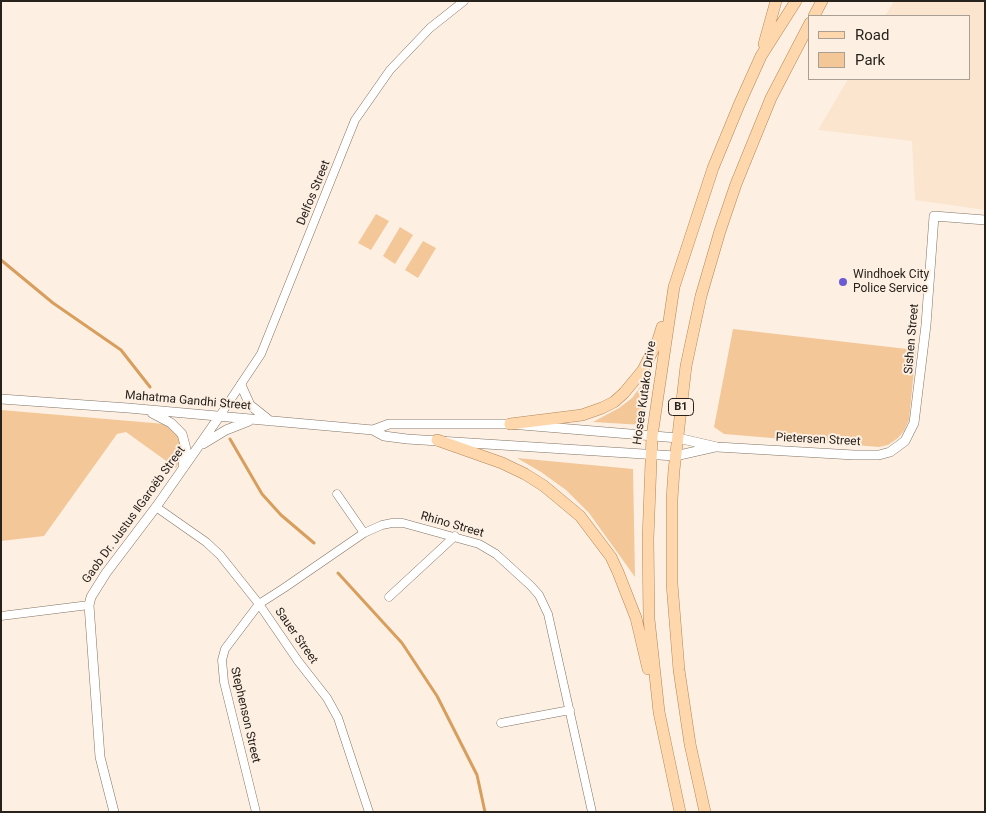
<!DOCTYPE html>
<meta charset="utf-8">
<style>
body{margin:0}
#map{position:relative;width:986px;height:813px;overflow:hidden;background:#fdf0e3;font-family:Roboto,sans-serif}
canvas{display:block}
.frame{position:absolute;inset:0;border:2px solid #28221c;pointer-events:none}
.legend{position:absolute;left:808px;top:15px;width:162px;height:65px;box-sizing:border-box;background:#fdf0e3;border:1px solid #a89e93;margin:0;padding:6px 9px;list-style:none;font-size:15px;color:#28221c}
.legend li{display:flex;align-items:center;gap:10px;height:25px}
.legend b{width:25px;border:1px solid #a89e93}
</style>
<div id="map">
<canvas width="986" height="813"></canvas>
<div class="frame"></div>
<ul class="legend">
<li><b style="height:6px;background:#fed7ad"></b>Road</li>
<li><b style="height:14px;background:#f3c798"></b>Park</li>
</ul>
</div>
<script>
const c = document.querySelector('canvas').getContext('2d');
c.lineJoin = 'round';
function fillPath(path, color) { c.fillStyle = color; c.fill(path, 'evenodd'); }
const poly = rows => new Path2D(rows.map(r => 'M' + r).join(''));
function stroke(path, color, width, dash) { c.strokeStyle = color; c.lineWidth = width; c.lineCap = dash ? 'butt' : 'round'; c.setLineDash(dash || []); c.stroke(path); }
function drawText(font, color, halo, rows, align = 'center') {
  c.font = font + ' Roboto,sans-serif'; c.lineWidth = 4; c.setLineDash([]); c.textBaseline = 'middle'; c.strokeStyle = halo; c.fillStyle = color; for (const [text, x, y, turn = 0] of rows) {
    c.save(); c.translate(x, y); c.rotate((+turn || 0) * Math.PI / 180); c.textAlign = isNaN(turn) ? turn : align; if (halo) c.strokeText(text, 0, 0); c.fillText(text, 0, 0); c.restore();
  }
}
fillPath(poly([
 [894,1,985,1,985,210,915,200,912,141,818,130,848,79,970,79,970,16,885,16]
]), '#fbe5ce');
fillPath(poly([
 [376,214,389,221,371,250,358,243],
 [400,227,413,235,395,264,383,256],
 [423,241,436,248,418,278,405,270],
 [733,329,916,350,909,420,904,431,898,438,888,445,879,447,724,434,714,427],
 [649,375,643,425,593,422,619,408,632,398],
 [1,410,165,424,177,434,180,441,180,460,176,468,126,432,117,434,44,536,1,541],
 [517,458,633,469,635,577,589,513,566,490,541,472]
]), '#f3c798');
stroke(poly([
 [1,260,53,303,121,350,150,387],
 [230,439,262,494,281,515,314,543],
 [338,573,402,643,437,696,477,775,485,812]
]), '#d89e5d', 3);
const minor = poly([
 [219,417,261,354,355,120,390,70,430,28,464,1],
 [337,494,364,533],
 [156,507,206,542,220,555,259,604,298,661,327,698,338,718,369,812],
 [389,597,455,536],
 [1,616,89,605],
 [501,723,570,710],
 [256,812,224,682,222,660,225,649,259,604,284,588,364,533,382,525,392,523,403,523,479,544,496,554,531,586,539,595,548,614,592,812]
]);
const tertiary = poly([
 [241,385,250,405,270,421],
 [1,399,128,408,373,430,384,436,407,439,675,456,715,447],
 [152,413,171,423,182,434,186,449,183,465],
 [373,430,389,424,510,424,678,438,717,447,854,455,879,455,890,452,905,441,914,423,926,325,934,216,985,220],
 [203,444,226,430,249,421],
 [114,812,100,757,89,605,91,597,106,573,156,507,219,417]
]);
const primary = poly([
 [814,16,822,1],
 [764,44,776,1],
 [510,424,582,415,602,408,614,402,624,393,643,370,658,340,662,327],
 [437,440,502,463,525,474,544,486,580,516,611,557,618,572,636,618,648,669],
 [680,812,659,712,649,619,648,539,652,436,674,287,713,168,739,105,761,56,796,1],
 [705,812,690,744,679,670,672,584,672,499,674,470,686,366,701,296,720,231,736,184,771,98,810,23]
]);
stroke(minor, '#817364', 9);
stroke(tertiary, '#817364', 10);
stroke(primary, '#b38756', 12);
stroke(minor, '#fff', 8);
stroke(tertiary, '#fff', 9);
stroke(primary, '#fed7ad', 11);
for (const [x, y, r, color] of [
 [843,282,5,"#6b5bd4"]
]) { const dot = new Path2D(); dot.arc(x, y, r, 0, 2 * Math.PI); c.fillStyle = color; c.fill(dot); stroke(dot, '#fdf0e3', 2); }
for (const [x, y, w] of [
 [681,407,25]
]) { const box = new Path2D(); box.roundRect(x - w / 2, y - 8.5, w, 17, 4); c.fillStyle = '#fdf0e3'; c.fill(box); stroke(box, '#28221c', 1); }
drawText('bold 11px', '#28221c', null, [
 ["B1",681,407]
]);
drawText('12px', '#28221c', '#fdf0e3', [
 ["Delfos Street",314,193,-68],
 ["Sishen Street",912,339,-85],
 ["Hosea Kutako Drive",645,393,-82],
 ["Mahatma Gandhi Street",188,401,5],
 ["Pietersen Street",818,440,3],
 ["Gaob Dr. Justus ǁGaroëb Street",134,515,-54],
 ["Rhino Street",452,525,16],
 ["Sauer Street",296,636,55],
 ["Stephenson Street",245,715,77]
]);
drawText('12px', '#28221c', '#fdf0e3', [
 ["Windhoek City",853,275],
 ["Police Service",853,289]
], 'left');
</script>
